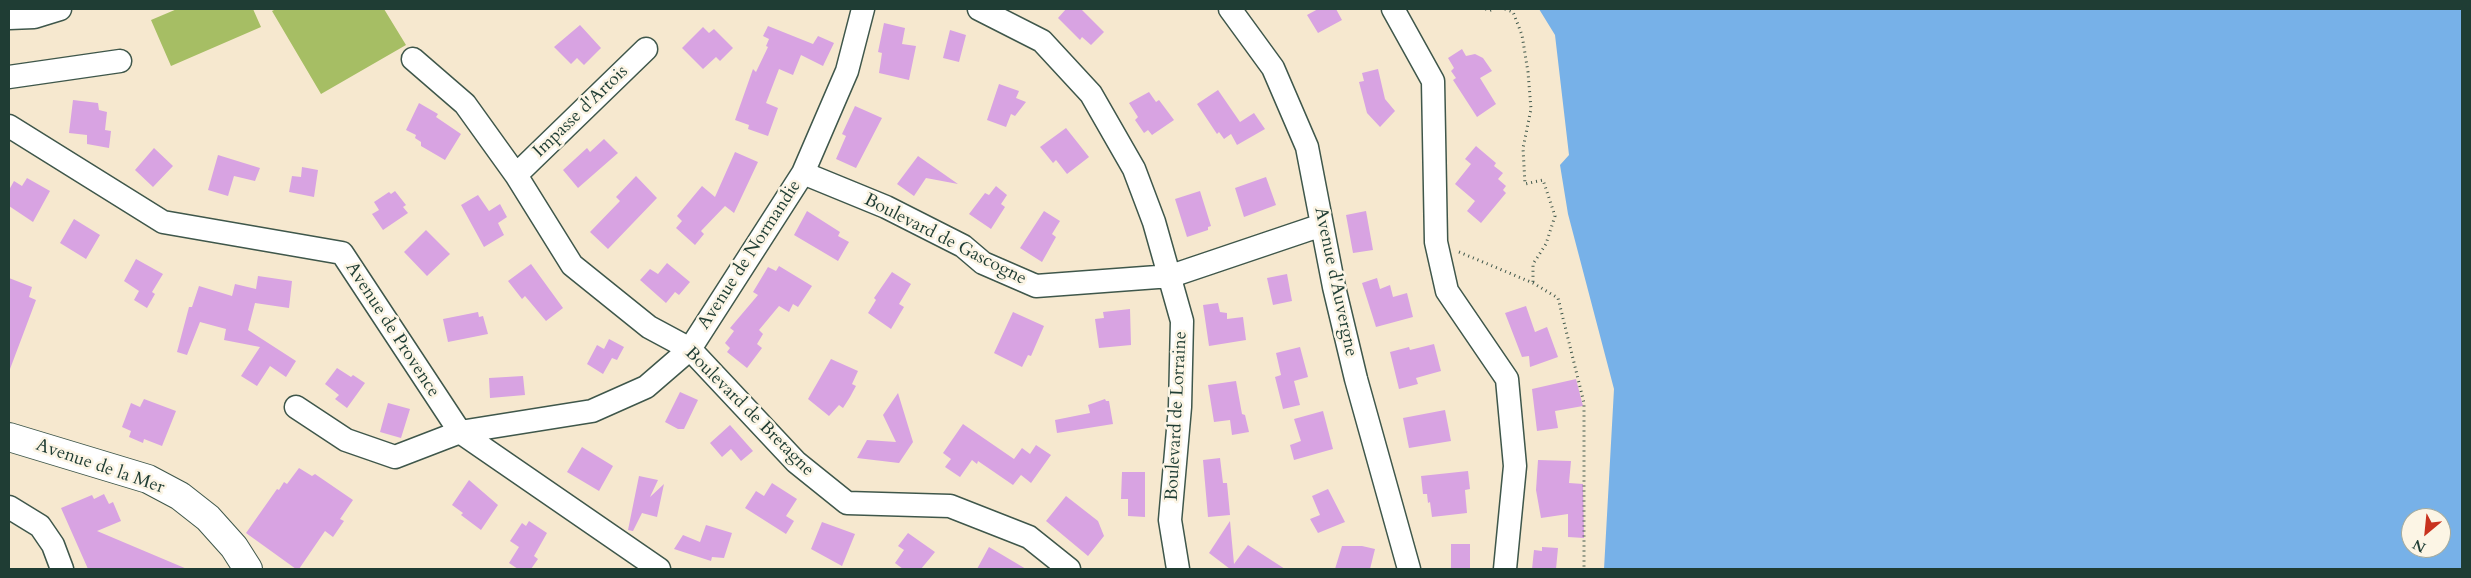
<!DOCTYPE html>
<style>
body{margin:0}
#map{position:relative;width:2471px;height:578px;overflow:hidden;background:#f6e8cf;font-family:Cardo,serif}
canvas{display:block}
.frame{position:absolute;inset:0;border:10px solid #1f3d34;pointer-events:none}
.north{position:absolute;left:2401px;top:508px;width:50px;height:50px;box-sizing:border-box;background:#fcf5e5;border:1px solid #a4ab9e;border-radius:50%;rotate:208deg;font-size:14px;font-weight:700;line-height:20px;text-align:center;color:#1f3d34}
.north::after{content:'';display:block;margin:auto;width:18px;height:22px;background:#c8321e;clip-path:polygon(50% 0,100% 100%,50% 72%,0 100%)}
</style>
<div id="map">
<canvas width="2471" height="578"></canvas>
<div class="frame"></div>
<div class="north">N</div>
</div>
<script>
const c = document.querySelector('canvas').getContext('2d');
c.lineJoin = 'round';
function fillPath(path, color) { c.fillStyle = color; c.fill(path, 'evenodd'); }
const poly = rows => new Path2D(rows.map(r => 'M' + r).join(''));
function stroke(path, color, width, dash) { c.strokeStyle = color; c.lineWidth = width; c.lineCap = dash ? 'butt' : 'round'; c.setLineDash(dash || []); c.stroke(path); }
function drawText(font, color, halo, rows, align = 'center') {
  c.font = font + ' Cardo,serif'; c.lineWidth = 5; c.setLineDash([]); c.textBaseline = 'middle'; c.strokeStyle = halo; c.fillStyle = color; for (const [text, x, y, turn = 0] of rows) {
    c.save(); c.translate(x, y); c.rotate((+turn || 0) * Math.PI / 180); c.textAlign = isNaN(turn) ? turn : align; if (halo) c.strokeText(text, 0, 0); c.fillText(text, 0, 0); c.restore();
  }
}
fillPath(poly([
 [177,9,253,9,261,27,171,66,151,20],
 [276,9,384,9,406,45,321,94,272,11]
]), '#a6be64');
fillPath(poly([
 [1539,9,2462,9,2462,569,1604,569,1614,389,1568,214,1560,165,1569,155,1555,35],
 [2411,518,2441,518,2441,548,2411,548]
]), '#77b1e8');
fillPath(poly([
 [1066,9,1081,9,1104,32,1091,45,1082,37,1080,40,1058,18],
 [1318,9,1336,9,1342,20,1318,33,1307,15],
 [884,23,905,28,902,44,916,46,909,80,879,73,882,53,878,52],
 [580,25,601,48,584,65,577,58,571,64,554,47],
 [768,26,813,44,818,36,834,43,823,66,801,55,793,75,779,69,766,103,778,108,768,136,748,129,749,125,735,120,753,69,756,72,768,47,766,46,769,39,763,36],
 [703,27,709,33,714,29,733,48,720,61,716,57,703,69,682,48],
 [950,30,966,35,959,62,943,58],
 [1462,49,1466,56,1475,54,1483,58,1492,71,1480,78,1496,104,1477,117,1453,80,1456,78,1451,71,1454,68,1448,58],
 [1378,69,1385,99,1395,111,1380,127,1367,113,1359,82,1364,81,1362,73],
 [999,84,1019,91,1016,98,1026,102,1015,116,1011,114,1006,127,987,120],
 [1218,90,1240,122,1254,113,1265,129,1237,145,1231,134,1224,139,1219,132,1217,134,1197,104],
 [1149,92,1156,102,1159,100,1174,120,1152,135,1148,130,1144,133,1135,120,1138,117,1129,103],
 [73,100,98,103,99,110,107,112,105,130,111,131,109,148,87,144,87,135,69,133],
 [419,103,438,114,436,117,461,134,445,160,421,146,421,142,415,138,416,135,406,130],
 [855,106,882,118,856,168,836,159,846,136,842,134],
 [1066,128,1089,157,1067,174,1056,160,1053,163,1040,147],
 [604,139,618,153,578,188,563,170,587,148,590,152],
 [1476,146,1496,163,1494,166,1503,173,1498,179,1506,186,1503,190,1506,193,1481,223,1467,211,1475,201,1455,184,1471,164,1465,159],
 [154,148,173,166,153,187,135,170],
 [735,152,758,162,734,213,725,206,701,231,704,234,695,245,676,228,682,221,677,216,702,186,715,197],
 [218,155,260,168,255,181,234,176,228,196,208,190],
 [918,156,958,184,926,178,914,196,897,184],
 [302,167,318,170,314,197,289,192,292,176,301,177],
 [636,176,657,198,608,249,590,232,620,201,616,197],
 [1266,177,1276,205,1244,217,1235,188],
 [27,178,50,191,33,222,9,206,9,190,14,181,22,186],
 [996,186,1007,195,1001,204,1005,207,991,229,969,214,985,193,989,195],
 [395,191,406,205,403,207,408,213,383,230,372,214,379,210,374,202,389,192,391,194],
 [1200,191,1211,226,1208,227,1208,230,1187,237,1175,199],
 [478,195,489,211,500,204,507,217,498,223,504,235,484,247,461,205],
 [807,211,840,232,838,236,849,242,838,261,794,235],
 [1044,211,1060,221,1052,234,1056,237,1042,262,1020,248],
 [1366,211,1373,250,1353,253,1346,215],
 [74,219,100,235,86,259,60,243],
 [426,230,450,254,427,276,404,252],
 [136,259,163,274,152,292,155,294,147,308,134,300,139,291,124,281],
 [667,263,690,282,679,295,675,292,666,303,640,280,650,269,658,274],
 [531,264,563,308,546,321,525,296,522,299,508,281],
 [779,266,812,286,798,307,793,304,789,312,779,306,759,330,763,334,757,344,762,348,747,368,727,352,730,348,725,343,734,331,730,328,758,295,753,292,768,267,776,271],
 [892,272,911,284,899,304,904,307,891,329,868,313,876,300,874,298],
 [1287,274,1292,301,1273,305,1267,278],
 [258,276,292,281,289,308,255,303,248,330,296,361,286,377,270,366,257,386,241,376,260,347,224,340,226,329,200,322,187,355,177,352,189,307,192,307,199,286,232,296,235,284,256,289],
 [9,278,32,287,29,297,36,300,10,369],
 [1377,278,1380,289,1390,285,1393,297,1407,293,1413,317,1376,327,1362,283],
 [1218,303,1220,312,1227,313,1227,319,1243,317,1246,340,1209,346,1203,305],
 [1526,306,1535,332,1547,327,1558,357,1530,367,1529,356,1522,357,1505,313],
 [1130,309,1131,345,1099,348,1095,319,1104,318,1103,312],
 [478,312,479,317,483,316,488,334,448,342,443,319],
 [1013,312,1044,326,1031,356,1028,355,1022,367,994,353],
 [609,339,624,347,617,360,612,358,603,374,587,364,597,345,604,349],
 [1434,344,1441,371,1416,378,1418,384,1399,389,1390,352,1409,347,1410,350],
 [1300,347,1308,377,1294,381,1300,405,1283,409,1275,377,1281,375,1276,353],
 [831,359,858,371,852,384,856,386,850,397,843,408,839,405,829,416,808,399],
 [337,368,351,377,353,375,365,383,347,408,335,399,339,395,325,384],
 [523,376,525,395,490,398,489,378],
 [1576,379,1583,406,1555,411,1558,428,1537,431,1532,389],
 [1236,381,1242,414,1245,415,1249,432,1232,435,1230,420,1214,422,1208,385],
 [680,392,698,400,684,429,678,429,665,422],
 [898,393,913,442,899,463,857,458,867,440,896,442,883,415],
 [144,399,176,411,162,446,144,439,143,443,129,437,131,431,122,427,131,403,140,407],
 [1105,399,1106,401,1109,401,1113,424,1057,433,1055,420,1090,413,1088,405],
 [388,403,410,409,401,438,380,432],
 [1445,410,1451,441,1409,448,1403,418],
 [1323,411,1333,449,1294,460,1290,445,1301,441,1294,419],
 [963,424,1014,459,1022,448,1030,454,1036,445,1051,455,1031,483,1021,475,1013,485,978,461,977,464,972,460,960,477,945,467,951,459,943,453],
 [730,425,753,451,741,461,731,449,722,457,710,443],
 [582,447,613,466,599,491,567,472],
 [1220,458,1223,483,1227,483,1230,515,1208,517,1203,460],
 [1538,460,1571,461,1569,483,1583,484,1584,538,1568,537,1568,514,1541,518,1536,490],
 [299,468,312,476,315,474,353,500,340,519,344,521,333,537,325,531,299,569,296,569,246,533,277,489,279,490,284,482,287,484],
 [1468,471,1470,489,1465,490,1467,513,1432,517,1430,502,1428,503,1427,494,1423,494,1421,476],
 [1122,472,1145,472,1145,517,1128,516,1128,499,1121,499],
 [639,476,658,480,650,497,664,484,657,517,642,513,633,531,628,530],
 [469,480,498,505,481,530,461,515,463,513,452,505],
 [772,483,797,499,786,516,794,521,786,534,745,508,756,491,764,496],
 [1328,489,1345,522,1318,533,1310,519,1320,515,1312,496],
 [104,494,109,504,113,502,121,521,97,531,187,569,88,569,61,508,92,495,94,499],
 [1066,496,1098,521,1104,536,1088,556,1046,521],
 [529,521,547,533,534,556,538,559,531,569,518,569,509,563,519,547,510,541,522,523,526,526],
 [1230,521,1234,564,1248,545,1285,569,1230,569,1209,553],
 [822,522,855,534,842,566,811,549],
 [706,525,732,533,724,558,712,557,711,561,674,549,683,535,700,542],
 [908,533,935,552,921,569,903,569,895,563,904,550,898,546],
 [1451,544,1470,544,1470,569,1451,569],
 [1342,546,1362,546,1375,549,1370,569,1335,569],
 [989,547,1026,569,977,569],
 [1542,547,1558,548,1556,569,1532,569,1534,550,1542,551]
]), '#d8a3e2');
const minor = poly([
 [979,9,1042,41,1091,94,1134,169,1154,222,1182,321,1180,407,1170,520,1178,569],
 [1230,9,1273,68,1307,147,1334,287,1356,379,1409,569],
 [1393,9,1433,81,1436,242,1447,291,1507,379,1515,466,1505,569],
 [9,18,34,17,60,9],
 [413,59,465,104,516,175,572,265,649,327,690,349,796,462,847,503,950,506,1029,537,1069,569],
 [9,77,120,61],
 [9,126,163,222,342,253,460,432,659,569],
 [803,173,886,207,963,246,983,263,1036,286,1171,276,1322,225],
 [516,175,646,49],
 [296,407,346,440,395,457,460,432,592,411,646,387,690,349,803,173,847,71,863,9],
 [9,507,40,526,53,545,62,569]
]);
const tertiary = poly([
 [9,437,148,479,180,496,208,518,234,547,248,569]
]);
stroke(minor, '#3f574b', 25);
stroke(tertiary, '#3f574b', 30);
stroke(poly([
 [1486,9,1488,11,1494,9],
 [1505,9,1513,12,1522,35,1528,72,1531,109,1523,148,1525,184,1543,180,1555,216,1546,244,1533,264,1533,283],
 [1459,252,1533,283,1558,298,1584,403,1584,569]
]), '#3f574b', 3, [1, 4]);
stroke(minor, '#fff', 22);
stroke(tertiary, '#fff', 28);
drawText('18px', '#1f3d34', '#fcf5e5', [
 ["Impasse d'Artois",581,112,-44],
 ["Boulevard de Gascogne",945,240,27],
 ["Avenue de Normandie",750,255,-57],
 ["Avenue d'Auvergne",1335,282,78],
 ["Avenue de Provence",392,330,57],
 ["Boulevard de Bretagne",749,412,45],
 ["Boulevard de Lorraine",1177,416,-87],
 ["Avenue de la Mer",100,467,19]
]);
</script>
